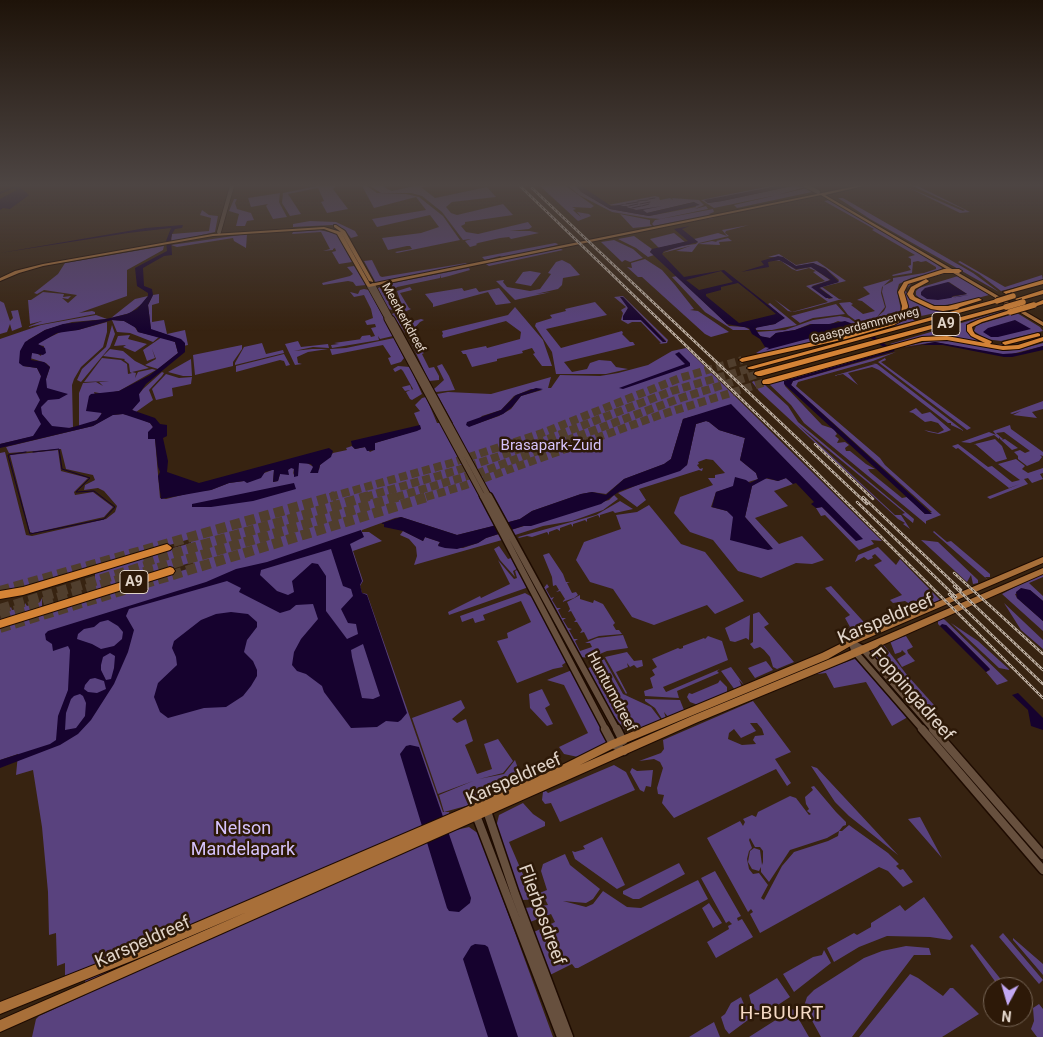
<!DOCTYPE html>
<style>
body{margin:0}
#map{position:relative;width:1043px;height:1037px;overflow:hidden;background:#372311;font-family:Roboto,sans-serif}
canvas{display:block}
.north{position:absolute;left:983px;top:977px;width:50px;height:50px;box-sizing:border-box;background:#2d1908;border:1px solid #756455;border-radius:50%;rotate:186deg;font-size:14px;font-weight:700;line-height:20px;text-align:center;color:#e1d4c9}
.north::after{content:'';display:block;margin:auto;width:18px;height:22px;background:#c2a8f3;clip-path:polygon(50% 0,100% 100%,50% 72%,0 100%)}
</style>
<div id="map">
<canvas width="1043" height="1037"></canvas>
<div class="north">N</div>
</div>
<script>
const c = document.querySelector('canvas').getContext('2d');
c.lineJoin = 'round';
function fillPath(path, color) { c.fillStyle = color; c.fill(path, 'evenodd'); }
const poly = rows => new Path2D(rows.map(r => 'M' + r).join(''));
function stroke(path, color, width, dash) { c.strokeStyle = color; c.lineWidth = width; c.lineCap = dash ? 'butt' : 'round'; c.setLineDash(dash || []); c.stroke(path); }
function drawText(font, color, halo, rows, align = 'center') {
  c.font = font + ' Roboto,sans-serif'; c.lineWidth = 5; c.setLineDash([]); c.textBaseline = 'middle'; c.strokeStyle = halo; c.fillStyle = color; for (const [text, x, y, turn = 0] of rows) {
    c.save(); c.translate(x, y); c.rotate((+turn || 0) * Math.PI / 180); c.textAlign = isNaN(turn) ? turn : align; if (halo) c.strokeText(text, 0, 0); c.fillText(text, 0, 0); c.restore();
  }
}
fillPath(poly([
 [317,186,336,186,333,189,348,209,327,213,321,202,324,201,318,188,288,194,301,214,290,216,282,203,283,193],
 [362,186,367,186,377,193,406,194,419,197,443,216,460,240,397,253,395,252,412,249,410,246,407,246,388,250,382,238,421,233,439,227,430,215,377,227,372,219,426,210,416,197,374,208],
 [370,186,384,186,387,189,392,191,414,186,437,186,421,187,435,198,487,187,496,197,452,202,446,207,451,213,457,215,503,204,513,215,465,222,465,224,461,226,466,232,478,234,528,222,532,227,529,229,510,231,530,231,539,233,511,239,509,237,500,238,478,243,476,244,477,245,470,247,465,241,471,239,463,240,442,212,422,196,411,193,381,193],
 [540,186,566,186,594,206,591,208,572,207,576,209,573,210,575,212,581,217,577,212,589,214,591,216,578,221],
 [568,186,576,186,582,192,610,209,649,216,696,207,694,202,647,213,625,207,608,205,655,196,659,197,660,200,670,198,673,200,672,198,699,200,704,205,695,209,706,206,708,209,660,219,648,218,612,212,579,195],
 [770,186,778,186,705,201,708,203,722,201,792,186,806,187,777,195,714,208,701,200],
 [905,186,963,211,965,210,912,186,918,186,970,212,960,213],
 [807,188,812,192,737,208,734,205],
 [280,193,279,202,287,217,273,219,266,206,268,204,251,207,248,198],
 [838,198,843,198,973,273,999,292,870,219],
 [234,199,237,199,235,203,237,209,251,213,254,220,247,221,245,226,236,226,239,214,229,211],
 [829,200,909,246,942,268,941,271,911,278,899,284,897,291,901,310,894,319,866,328,848,315,839,303,850,302,853,304,851,305,863,314,875,311,862,301,857,300,870,294,863,287,891,279,882,287,881,293,885,307,877,317,884,311,886,307,882,292,883,286,893,281,893,278,924,273,936,269,936,267,926,261,921,262,918,261,913,262,912,273,893,276,892,275,911,270,908,266,911,265,911,259,908,257,915,255,872,230,874,229,824,201],
 [713,209,714,212,709,214,714,218,689,222,705,219,709,216,659,227,665,226,665,228,658,228,655,226,708,215,654,226,652,224,655,220],
 [202,210,209,215,218,216,215,232,171,242,172,234,209,231,211,218,200,215],
 [620,214,650,220,650,224,652,226,633,228],
 [310,221,336,222,355,231,358,236,351,238,344,229,332,225,293,227,293,224],
 [749,225,726,231,725,233,729,236,699,243,698,244,712,241,717,242,716,241,728,238,732,241,719,242,720,245,698,244,692,252,676,251,690,246,662,253,680,246,696,244,698,242,694,239,718,233,727,236,722,230],
 [320,230,337,234,352,262,339,264,332,252,336,251,335,248,333,249,333,250,323,251,330,249,321,232,292,234,293,232],
 [674,233,685,242,659,248,650,239],
 [247,234,246,248,234,241,233,238,177,247,171,245],
 [634,236,652,249,650,252,654,255,648,257,636,248,618,239],
 [614,240,633,249,643,258,630,262,625,260,622,262,601,242],
 [555,243,558,244,557,245,510,256,502,257,500,256,485,260,482,257],
 [164,246,163,250,127,270,127,296,79,313,92,311,95,312,95,314,27,327,42,321,30,324,28,300,31,300,43,292,64,294,63,297,71,296,68,299,62,298,68,303,77,295,44,290,37,294,34,293,58,274,65,263],
 [559,248,563,250,489,266,484,263],
 [779,254,796,265,817,261,846,281,822,287,839,299,842,299,810,308,793,312,788,311,774,299,792,312,828,302,806,286,825,281,813,272,816,271,809,268,797,271,792,269,781,261,774,261,781,260,796,270,811,267,830,280,812,286,829,299,833,298,819,287,838,282,839,280,825,268,813,263,796,266,783,257,768,257],
 [645,259,662,270,675,285,694,309,690,310,698,311,729,332,711,337,705,334,642,277,638,277,627,267,632,268,631,263],
 [372,260,380,276,382,277,466,263,467,264,376,283,364,261],
 [562,260,570,264,580,275,563,278,562,285,558,289,536,294,551,292,515,300,496,281,504,280,503,282,507,287,530,291,540,289,551,274,548,273,556,262],
 [960,261,1005,287,1042,275,1043,280,1001,291,979,274,958,262],
 [354,266,366,285,356,286,353,282,348,281,323,285,322,283,350,276,353,274,347,267],
 [469,268,470,270,449,276,441,278,440,275,440,278,397,287,392,292,399,306,393,310,388,309,377,289,383,285],
 [530,271,541,273,531,286,515,283,523,272],
 [948,272,951,272,912,283,905,290,911,299,923,306,932,309,955,309,921,316,914,321,872,331,897,323,905,317,907,309,903,291,907,284],
 [677,276,729,326,745,327,750,330,733,330,705,312,672,277],
 [958,276,994,297,989,295,959,303,938,306,924,302,916,295,916,291,919,288],
 [949,282,967,294,942,299,923,295],
 [410,287,412,290,400,293,409,308,411,309,402,313,403,314,400,316,404,322,407,323,421,319,424,320,420,322,411,332,405,333,392,314,403,309,397,291],
 [462,288,464,291,476,288,479,292,499,288,511,303,496,305,488,292,433,307,433,304,425,294],
 [364,289,369,290,393,336,380,339,378,336,379,340,332,348,331,345,339,344,334,343,362,339,360,339,362,336,370,335,371,337,375,336,371,328,376,327,375,324,367,325,365,321,373,318,371,309,364,295,354,297,350,292,358,294,360,290],
 [159,294,159,303,152,305,152,322,164,320,167,334,185,330,188,345,183,346,184,345,162,333,151,330,148,305,153,295],
 [148,296,143,303,130,313,111,318,135,299],
 [623,296,668,340,667,343,659,344,661,343,641,322,632,322,628,324,621,320,623,313,621,310,626,307,614,297],
 [623,297,666,341,666,342,663,342,641,320,623,318,628,308],
 [0,301,4,303,10,321,13,318,11,311,18,310,22,327,12,331,10,324,7,332,0,334],
 [595,302,607,315,546,329,561,348,622,331,623,333,622,334,630,342,633,342,635,345,564,362,572,372,587,369,590,363,599,360,611,361,616,367,628,369,606,374,556,374,552,352,535,326,536,323,552,318,550,315,566,311,565,309],
 [770,303,797,325,772,330,755,330,757,327,775,324,783,317,768,304],
 [836,304,845,314,813,318,800,323,791,316],
 [515,307,543,340,552,366,542,366,533,354,535,353,532,348,522,351,523,353,497,359,497,361,472,367,466,354,463,354,461,351,486,346,487,348,520,339,521,332,506,321,443,338,442,335,443,334,442,331,508,315],
 [1009,309,970,322,966,327,967,332,975,338,993,344,1010,345,1033,339,1007,346,983,344,937,335,922,337,892,345,890,344],
 [1017,313,1040,327,1043,331,1001,341,985,339,974,331,976,326,980,324],
 [96,315,107,319,72,322,45,330,28,340,23,366,37,368,41,376,46,379,50,367,46,363,30,358,32,353,35,352,41,356,44,346,38,345,39,342,63,331,78,330,107,322,107,332,103,347,81,367,74,379,72,385,73,427,0,444,0,339,41,325],
 [840,316,849,318,861,327,838,321,831,324,810,324,795,330,776,333,770,338,762,337,756,332,785,330,813,320],
 [112,320,124,321,134,326,138,332,159,337,153,342,130,333,117,332],
 [112,325,115,334,110,347,81,382,77,380,82,369,106,347],
 [850,327,859,330,762,354,756,353,766,347],
 [414,332,416,332,419,337,416,337,423,348,424,353,422,354,429,368,434,367,439,376,439,380,429,381,407,334,412,333,414,337],
 [130,335,128,339,147,344,135,352,123,347,126,345,114,346,118,336],
 [162,337,175,342,178,353,158,369,145,365,156,359,152,349,155,358,147,361,143,350],
 [394,338,404,358,401,362,391,365,388,358,391,357,383,345,332,355,330,349,346,348],
 [934,340,953,341,1005,351,1021,349,1043,343,1043,346,1008,355,983,352,935,342,897,348],
 [298,341,301,347,328,344,329,348,313,347,294,351,312,349,328,349,308,352,297,357,298,363,302,364,295,365,285,344],
 [262,343,266,354,283,350,284,353,235,365,235,363,244,347],
 [242,345,242,349,233,362,233,366,195,375,193,355],
 [686,348,882,541,871,540,874,544,859,550,825,515,821,516,816,508,822,507,856,541,785,463,780,465,774,462,768,455,761,454,764,449,769,448,779,455,732,406,683,419,671,459,664,464,624,479,606,494,592,492,581,494,532,511,520,519,509,522,457,535,401,517,395,518,362,530,362,532,369,532,382,541,353,551,363,581,360,586,362,593,367,594,443,812,449,812,456,830,469,827,479,834,553,1037,32,1037,36,1019,39,1016,85,995,85,968,65,976,65,963,57,966,56,933,49,935,48,892,42,827,33,770,16,775,18,754,0,760,0,628,55,609,194,567,193,562,95,591,95,571,191,543,190,539,22,588,8,588,0,586,0,453,5,452,26,535,32,536,106,519,115,512,117,506,104,491,98,488,84,490,85,485,95,480,93,475,66,469,61,449,9,453,6,447,93,426,112,415,123,414,133,416,150,423,153,427,148,439,155,439,160,498,166,499,198,491,211,490,229,483,244,481,272,470,274,470,273,482,278,481,280,474,291,468,294,468,293,475,299,463,307,463,319,470,320,465,333,453,347,450,346,448,352,446,355,449,365,447,370,452,374,450,375,443,421,429,414,413,420,411,415,405,422,398,426,397,437,423,453,423,437,394,448,392,491,394,551,377,548,388,551,388,560,375,600,376,618,373,648,365,672,351],
 [531,389,542,390,521,396,511,409,499,416,473,425,482,416,501,410,514,396],
 [110,349,123,351,135,361,149,368,132,372,136,373,135,378,138,372,152,369,156,370,119,391,104,394,94,392,102,415,94,422,79,426,79,393,83,383,96,382,103,386,99,382,109,381,84,382,102,358,121,360,127,364,128,374,132,373,130,372,129,364,124,360,125,359,103,356],
 [886,352,887,353,784,381,785,386,822,425,834,429,837,434,835,436,839,439,837,443,845,442,849,445,845,448,846,451,850,451,866,464,875,469,868,469,870,472,902,498,907,497,925,514,932,512,791,385,793,381,896,352,873,361,798,382,796,386,880,458,885,465,941,515,926,521,926,524,804,423,791,405,768,383],
 [284,354,290,365,286,366,284,361,280,360,236,372,236,366],
 [885,358,886,360,881,362,971,428,967,430,878,362],
 [191,359,192,376,183,376,168,372],
 [871,363,877,364,964,431,951,425,951,423,948,423,879,370,872,367,848,373,858,385,843,374,833,376,875,364,871,363,843,371],
 [442,364,449,376,455,390,436,392,434,389,444,380,437,366],
 [398,366,410,367,422,394,412,400,410,399,406,392,410,390,405,391,402,387,410,385,412,390,413,389,403,371,401,369,395,372,393,369],
 [162,372,164,373,162,376,149,390,153,400,136,412,132,410,139,401,139,394,143,389],
 [166,374,179,378,192,377,191,384,172,388,173,396,156,400,152,389],
 [754,381,759,386,765,385,788,406,798,422,914,519,913,523,902,514,905,513,797,424,895,515,901,515,910,529,903,524,905,523,898,519,759,391,752,382],
 [1043,401,1043,409,1032,412,1037,418,1013,415,1021,411,1012,414,1010,413],
 [916,408,922,414,930,412,951,430,946,432,939,434,929,432,924,430,938,433,944,430,938,423,931,421,925,422,913,413,909,412],
 [706,421,709,422,719,430,745,438,740,460,756,473,758,479,716,492,711,507,727,511,772,548,745,517,752,486,764,478,778,481,786,478,793,484,774,491,788,506,755,518,779,544,802,536,824,560,812,564,796,563,761,578,738,571,713,540,690,532,674,513,680,497,713,485,708,478,715,478,715,475,725,473,713,460,706,459,698,462,699,464,697,465,700,469,703,468,702,471,699,470,639,489,646,500,637,507,618,493,687,465,696,424],
 [1010,425,1011,429,1043,452,1043,456,1040,455,1042,457,1039,461,1027,466,1018,459,1018,456,1014,452,1020,450,1025,453,1030,451,1004,432,996,433,1003,439,1001,440,1005,439,1018,448,1012,450,1000,439,1000,437,999,439,994,435,970,443,961,442,989,432,996,435,993,431],
 [995,439,1002,446,1007,459,996,462,975,444,971,445],
 [958,444,988,467,992,466,1012,482,1020,480,998,464,1016,459,1025,466,1022,469,1028,473,1043,468,1043,473,1040,474,1043,479,1032,483,1028,478,1024,479,1028,484,990,499,987,497,1020,484,1009,488,958,448,956,449,952,446],
 [58,450,61,471,88,478,74,492,75,495,93,492,113,507,104,517,33,533,30,532,10,455],
 [614,495,618,499,603,510,572,521,543,526,515,535,511,530,609,500],
 [620,501,633,509,615,513,613,511,600,515,600,518,598,515,587,519,587,522,585,520,573,524,573,527,571,524,560,528,560,531,557,529,549,532,549,535,547,532,532,537,527,536,519,538,518,537,596,515],
 [649,505,681,544,705,552,744,601,715,614,707,605,654,625,632,617,613,589,590,582,576,560,584,542,621,529,616,515,637,512],
 [403,531,423,541,425,537,440,542,438,545,450,548,463,548,478,543,486,538,499,534,502,540,414,565,417,556,416,547,409,539,400,535],
 [934,531,947,542,951,541,990,574,990,577,985,577,989,581,933,532],
 [921,540,938,542,978,580,978,583,973,584,971,575,967,582],
 [499,546,508,559,511,558,517,569,513,571,515,577,500,560,494,549],
 [878,547,896,565,900,559,941,601,920,610,905,601,893,603,890,600,902,595,874,565,882,561,875,554,872,556,873,558,868,560,864,557,855,562,858,555],
 [549,553,563,574,566,582,570,582,567,583,572,593,576,592,578,595,574,598,562,602,565,599,560,591,556,592,559,590,556,585,553,586,552,577,543,555],
 [498,560,514,579,517,578,515,571,519,569,528,584,526,588,449,615,448,612,480,596,481,598,510,584],
 [1043,572,1043,577,1029,583,1043,596,1043,601,1030,590,1015,594,1017,598,1043,621,1043,631,1002,594,1019,585,1001,593,999,591],
 [547,584,549,587,546,589,551,598,554,597,552,600,557,608,561,608,558,610,562,618,566,618,563,620,568,628,572,629,569,630,574,639,578,639,575,641,580,651,592,647,590,643,585,643,597,638,623,635,628,648,607,651,590,658,580,657,543,589],
 [831,586,872,631,855,638,849,636,846,631,850,627,845,618,850,615,825,588],
 [525,593,532,597,568,661,562,665,563,667,553,669,517,683,497,641,508,638,507,633,531,622,521,601,483,615,485,620,475,623,473,618,462,622,460,616],
 [580,595,580,599,593,603,594,600,603,604,615,623,613,625,616,630,619,630,622,634,599,636,588,640,584,632,580,633,582,630,577,622,574,622,576,620,571,611,568,612,570,609,567,602],
 [42,598,42,608,0,620,4,611,10,608,11,607,12,610,17,609,19,605,19,608,21,608,25,606,25,603,27,606,33,604,33,601,35,603,40,602],
 [1004,603,1043,640,1043,649,1021,630],
 [759,612,769,624,764,627,794,662,777,669,773,667,770,657,764,650,760,647,754,649,750,644,753,642,753,614],
 [750,615,749,640,746,638,735,642,730,641,725,628],
 [942,618,945,620,1008,681,997,685,986,672,990,670,988,667,946,625,940,626,938,624,938,621],
 [951,623,978,641,1010,670,999,668],
 [708,636,722,641,728,660,663,687,666,692,720,669,717,671,719,673,677,691,679,698,645,696,644,691,653,688,650,678,655,675,652,670,657,667,652,659,678,648,680,649,683,648,683,646,704,638,705,639],
 [906,636,913,647,907,650,908,653,915,661,902,667,897,659,906,654,902,650,901,652,895,654,890,641],
 [883,644,907,675,934,705,921,709,876,659,871,652,876,646],
 [627,652,634,661,642,660,643,666,637,668,634,665,630,667,627,663,628,667,616,672,627,693,626,694,605,657],
 [604,659,623,694,651,707,661,720,633,732,624,729,611,712,587,669],
 [855,659,858,661,908,717,892,726,866,682,834,688,826,673,809,675],
 [766,661,773,670,755,678,748,668],
 [731,667,744,685,739,680,742,687,735,690,721,671],
 [572,670,607,739,606,745,580,760,578,757,564,754,559,747,588,733,564,685,547,680],
 [720,680,727,687,727,693,698,705,690,702,687,697,689,693,692,694,718,683],
 [542,689,550,705,545,708,553,724,547,726,530,708,529,694],
 [645,699,680,700,684,710,669,718,664,712,666,718,662,719,655,708,645,701],
 [461,700,465,708,452,719,457,723,466,719,473,741,465,745,477,774,492,769,484,744,498,739,513,761,503,773,479,779,504,774,515,760,524,785,495,798,444,812,439,795,473,781,438,794,412,718],
 [753,701,791,752,775,759,791,783,787,786,776,769,674,818,662,803,664,795,658,794,657,788,663,768,660,762,654,759,639,761,661,753,664,749,663,740],
 [750,723,757,723,762,729,764,735,755,736,753,740,756,744,742,745,728,739,729,733,734,729,741,738,756,731],
 [614,765,626,772,635,790,560,822,551,803,545,804,542,800,543,792,546,791,548,793],
 [811,766,817,768,898,855,849,816,835,802],
 [632,768,637,771,653,770,651,787,646,786,644,792,640,790,630,772],
 [814,786,836,812,846,822,846,825,843,826,839,831,842,831,849,825,853,828,888,853,899,864,896,866,900,870,903,869,913,882,903,887,888,871,879,867,760,933,750,914,753,912,751,909,748,912,707,838,740,821,743,826,745,822,743,819,752,815,756,817,758,812,790,796,796,798,809,815,811,814,807,811,809,809,806,804,805,797,813,790,811,787],
 [839,831,838,836,828,841,794,852,782,866,764,900,761,898,768,885,759,873,753,874,749,869,747,859,749,851,752,848,749,840,750,838,755,847,760,847,763,851,763,862,762,865,760,850,754,848,750,851,748,862,752,869,759,871,761,867,761,872,769,882,790,850,827,838],
 [523,803,533,814,545,822,545,826,509,842,531,893,537,894,547,890,541,871,543,864,565,854,570,865,600,889,593,899,586,903,563,901,586,907,593,904,603,891,627,907,641,908,698,880,708,899,578,968,575,968,572,964,550,975,534,932,555,922,551,914,530,922,525,908,548,905,545,899,522,900,496,827,499,815],
 [920,817,942,858,908,819],
 [602,837,625,885,617,889,575,859,572,851,575,852,585,849,583,846],
 [679,863,685,874,639,899,633,899,623,894,623,891],
 [715,871,741,916,737,918,738,921,742,919,753,937,716,958,707,942,729,929,728,926,732,924,729,921,726,923,701,878],
 [924,897,953,937,950,940,930,937,887,936,859,947,834,962,827,948,854,933,857,935,871,927,871,923,900,905,905,911],
 [709,903,722,923,713,928,702,908],
 [1003,933,1043,980,1039,984,999,937],
 [1013,938,1043,964,1043,975,1013,940],
 [972,944,975,947,1007,987,999,987,972,949,970,946],
 [906,946,929,948,931,955,914,955,852,1037,821,1037,804,1006,807,997,814,990,864,958,882,951],
 [824,950,831,963,794,992,783,974,813,957,822,955],
 [910,974,918,978,943,996,950,988,953,988,979,1014,942,1037,859,1037],
 [777,978,790,997,764,1014,759,1013,752,1006,749,995],
 [741,997,746,1009,752,1017,729,1034,725,1029,721,1017,725,1014,731,1003],
 [1039,1004,1043,1009,1043,1037,1037,1037,1031,1029,1034,1021,1033,1008],
 [793,1009,809,1037,749,1037],
 [714,1022,720,1037,689,1037,702,1029]
]), '#59427e');
fillPath(poly([
 [17,186,22,186,19,187,29,195,10,209,3,208,0,210,0,199,17,190,14,188,0,194,0,192],
 [576,186,581,186,611,206,626,204,620,206,629,206,626,207,636,210,662,206,643,210,647,213,694,202,700,205,649,216,610,209,581,192],
 [778,186,792,186,722,201,708,203,704,200],
 [183,225,182,228,175,229,172,234,171,238,172,255,164,256,143,268,144,286,152,289,153,295,148,305,151,329,181,339,185,343,185,352,146,384,139,394,140,401,132,410,155,418,160,424,167,425,167,436,163,438,168,461,167,472,199,483,329,448,333,451,331,457,320,465,318,473,310,473,313,467,311,464,299,463,298,476,294,477,294,469,291,468,288,470,289,475,280,474,278,481,273,482,274,470,272,470,265,472,261,478,247,483,244,481,229,483,211,490,161,499,158,476,160,472,158,467,155,439,148,439,148,432,153,427,150,423,123,414,113,415,93,426,0,448,0,444,33,436,41,424,34,411,40,400,36,392,41,376,37,368,23,366,19,363,20,351,25,342,45,330,63,324,106,319,127,314,137,309,148,296,148,293,137,286,135,268,167,251,166,241,171,228,128,233,0,253,146,228],
 [112,320,124,321,136,328,138,332,175,342,178,353,150,375,119,391,91,394,89,396,86,411,102,413,97,420,70,428,52,426,42,414,41,407,48,400,59,399,68,394,47,388,46,379,50,367,44,362,31,360,32,353,43,355,46,353,45,348,38,344,57,333,78,330],
 [690,226,682,229,698,242,664,251,662,254,684,277,724,270,785,318,775,324,755,328,760,336,770,338,776,333,795,330,812,324,829,324,845,321,859,326,895,351,793,381,791,385,932,514,925,514,784,384,784,381,889,351,857,328,852,327,766,350,769,348,765,347,760,339,752,334,749,328,727,324,650,252,652,249,688,241,674,229],
 [721,271,733,282,699,290,686,280],
 [738,283,752,294,776,314,739,323,706,296,706,294,721,290,721,287],
 [778,256,783,257,796,266,813,263,826,269,839,282,819,288,833,298,826,298,811,287,831,280,811,267,796,269,779,260,768,262,769,267,741,272,764,265,761,261],
 [948,282,967,294,953,296,951,298,960,296,969,295,938,300,927,299,921,295,921,292,925,288],
 [620,297,623,297,666,342,663,342,641,320,623,320,623,316,628,308],
 [1015,320,1031,329,998,337,991,337,983,332,988,328],
 [935,342,1003,354,1019,353,1043,346,1043,350,1012,357,1004,357,943,345,922,345,897,350],
 [679,352,690,363,690,366,623,389,619,388,685,364,675,354],
 [536,388,543,389,521,396,512,407,503,414,469,427,466,425,467,422,501,410,516,395],
 [731,404,863,539,856,541,822,507,816,508,811,504,814,502,796,483,793,484,786,478,778,481,767,478,752,486,745,517,773,549,768,550,730,540,733,517,727,511,712,507,716,492,733,486,735,477,746,480,750,483,758,479,756,473,740,460,745,438,719,430,709,422,706,421,696,424,687,465,680,471,620,491,601,504,531,526,523,526,486,538,478,543,457,549,445,548,438,546,440,542,425,537,423,541,403,531,384,527,384,524,382,524,382,523,401,517,457,535,509,522,520,519,532,511,581,494,592,492,606,495,624,479,664,464,671,459,683,419],
 [420,425,421,429,417,431,375,443,375,450,367,451,365,447,355,449,352,446,351,441],
 [294,483,296,489,253,501,211,507,192,507,192,504],
 [361,530,364,537,350,544,362,581,360,585,362,593,367,595,407,713,401,720,398,722,386,721,377,727,351,728,324,692,322,686,306,674,297,671,292,665,294,652,301,639,318,619,313,604,296,605,290,610,280,613,239,592,241,588,227,581,129,609,126,616,134,630,128,652,114,684,91,720,78,734,60,745,0,768,0,760,50,744,56,740,58,716,68,690,70,650,68,646,53,651,52,644,46,640,45,634,48,631,206,582,236,569,267,562],
 [331,549,343,586,351,589,353,596,341,609,348,623,356,624,358,634,347,639,326,611,326,576,318,564,312,563,292,581,294,592,288,595,277,591,260,575,261,570],
 [108,620,118,626,123,632,122,639,114,646,101,649,92,644,77,639,78,634,84,629,94,627,100,622],
 [363,644,380,696,373,699,362,698,352,657,351,650],
 [110,653,115,656,114,668,111,679,106,680,101,670,101,665,103,657],
 [95,678,104,681,106,689,97,693,88,692,84,689,85,685,90,679],
 [80,694,83,696,86,703,85,716,76,728,65,730,66,713,71,699,74,696],
 [1021,588,1030,590,1043,601,1043,621,1017,598,1016,592],
 [231,612,248,614,257,622,257,627,247,640,244,652,253,661,257,670,257,676,251,686,243,696,226,707,204,708,168,718,160,712,154,697,158,683,177,665,176,657,172,648,174,641,201,620,216,614],
 [942,624,946,625,990,669,986,672,940,626],
 [1018,693,1043,718,1043,730,1031,726,1028,710,1012,695],
 [410,745,419,747,471,898,470,903,459,912,449,911,447,908,400,754,406,746],
 [475,944,485,945,488,947,518,1037,488,1037,463,959,471,946]
]), '#16022e');
stroke(poly([
 [649,199,655,198],
 [638,201,648,200],
 [626,204,638,202],
 [640,204,650,202],
 [629,206,638,204],
 [642,206,649,204],
 [632,208,641,206],
 [26,452,8,455,30,534,104,519,115,507,94,491,76,492,90,478,62,469,59,449,33,452]
]), '#16022e', 1);
stroke(poly([
 [330,497,451,463,542,433,680,378,742,360],
 [365,497,455,471,535,444,672,391,751,368],
 [396,497,481,472,681,398,758,374],
 [426,497,463,486,660,415,766,382]
]), '#503e2d', 8, [8, 4]);
stroke(poly([
 [144,562,369,496],
 [0,591,335,496],
 [0,609,152,564],
 [0,615,400,496],
 [0,628,430,496]
]), '#503e2d', 10, [10, 5]);
const minorFar3 = poly([
 [806,186,818,192],
 [219,232,232,186],
 [373,285,392,320],
 [369,286,388,320]
]);
const minorFar2 = poly([
 [387,319,483,497],
 [392,319,489,497]
]);
const minorFar1 = poly([
 [483,496,606,730],
 [489,496,617,730],
 [851,642,855,652,923,730],
 [851,642,863,649,934,730]
]);
const minor = poly([
 [605,729,613,744,624,751],
 [617,729,623,741],
 [922,729,1043,870],
 [933,729,1043,855],
 [486,808,515,894,569,1037],
 [476,815,561,1037]
]);
const major = poly([
 [857,186,863,186,825,195,1043,322,1043,326,821,195,369,287,367,286,337,234,324,229,213,236,43,266,19,273,0,281,0,278,15,271,43,264,213,234,324,227,341,232,370,284,857,186],
 [334,225,336,225,345,231,373,281,373,282,369,281,341,232,334,227,334,225],
 [1043,557,1043,563,854,644,828,659,616,747,580,765,692,716,840,655,1043,568,1043,574,846,661,698,722,0,1032,0,1020,247,912,139,958,0,1014,0,1002,137,948,548,772,610,741,822,653,848,640,1043,557]
]);
const highway = poly([
 [944,269,959,269,962,271,959,273,944,273,908,284,904,292,908,306,907,313,901,321,894,325,846,339,742,362,739,360,742,358,845,335,890,323,897,319,901,313,902,306,898,292,904,282,944,269],
 [926,279,929,281,928,282,915,289,913,294,915,297,934,306,948,306,979,298,982,300,960,307,957,309,943,311,931,309,910,299,907,294,911,287,926,279],
 [1043,280,1043,284,1006,294,1003,292,1043,280],
 [1043,290,1043,294,1018,301,1015,299,1043,290],
 [997,299,1000,301,999,302,753,369,749,369,747,368,749,367,997,299],
 [1043,300,1043,304,1034,307,1031,305,1043,300],
 [1006,305,1008,306,1008,308,761,376,758,376,754,374,755,372,1006,305],
 [1010,310,1013,312,1012,313,982,322,972,327,973,331,975,334,991,341,992,342,990,344,1003,346,1018,345,1043,337,1043,341,1019,349,1003,350,947,340,922,341,769,384,763,384,762,382,763,380,922,337,947,336,985,343,971,336,967,331,967,325,978,320,1010,310],
 [1038,333,1040,334,1040,336,1005,345,1002,343,1003,342,1038,333],
 [167,544,170,546,172,548,170,550,23,595,0,599,0,591,23,587,167,544],
 [170,567,173,568,175,571,173,574,0,628,0,620,170,567]
]);
stroke(minorFar3, '#1e0b00', 5.5);
stroke(minorFar2, '#1e0b00', 7);
stroke(minorFar1, '#1e0b00', 9);
stroke(minor, '#1e0b00', 11);
stroke(major, '#1e0b00', 2);
stroke(highway, '#1e0b00', 2);
stroke(minorFar3, '#67503e', 4);
stroke(minorFar2, '#67503e', 5);
stroke(minorFar1, '#67503e', 6);
stroke(minor, '#67503e', 8);
fillPath(major, '#a86f39');
fillPath(highway, '#d48336');
const rail = poly([
 [520,186,784,440,1043,698],
 [532,188,867,504],
 [815,444,873,499],
 [863,497,961,590],
 [857,502,956,597],
 [954,573,1043,654],
 [954,586,1043,670],
 [949,594,1043,684]
]);
stroke(rail, '#bcaea1', 2.5);
stroke(rail, '#2d1908', 1, [2.5]);
const highwayBridge = poly([
 [997,301,1013,296],
 [1006,307,1023,302],
 [1010,312,1034,305]
]);
stroke(highwayBridge, '#1e0b00', 8, []);
stroke(highwayBridge, '#d48336', 5.5);
const sky = c.createLinearGradient(0, 0, 0, 331);
sky.addColorStop(0, '#1e1309');
sky.addColorStop(0.56, '#4d4543');
sky.addColorStop(1, '#4d454300');
c.fillStyle = sky;
c.fillRect(0, 0, 1043, 331);
drawText('12px', '#e1d4c9', '#2d1908', [
 ["Meerkerkdreef",403,318,61],
 ["Gaasperdammerweg",865,326,-15]
]);
for (const [x, y, w] of [
 [946,324,28],
 [134,582,28]
]) { const box = new Path2D(); box.roundRect(x - w / 2, y - 11.5, w, 23, 4); c.fillStyle = '#2d1908'; c.fill(box); stroke(box, '#e1d4c9', 1); }
drawText('bold 14px', '#e1d4c9', null, [
 ["A9",946,324],
 ["A9",134,582]
]);
drawText('15px', '#d6c3fc', '#2d1908', [
 ["Brasapark-Zuid",551,446]
]);
drawText('15px', '#e1d4c9', '#2d1908', [
 ["Huntumdreef",611,692,62]
]);
drawText('18px', '#e1d4c9', '#2d1908', [
 ["Karspeldreef",886,620,-23],
 ["Foppingadreef",912,695,49],
 ["Karspeldreef",514,780,-24],
 ["Flierbosdreef",541,915,70],
 ["Karspeldreef",143,943,-24]
]);
drawText('18px', '#d6c3fc', '#2d1908', [
 ["Nelson",243,829],
 ["Mandelapark",243,850]
]);
c.letterSpacing = '1px';
drawText('19px', '#f6dac5', '#2d1908', [
 ["H-BUURT",782,1014]
]);
c.letterSpacing = '0px';
</script>
